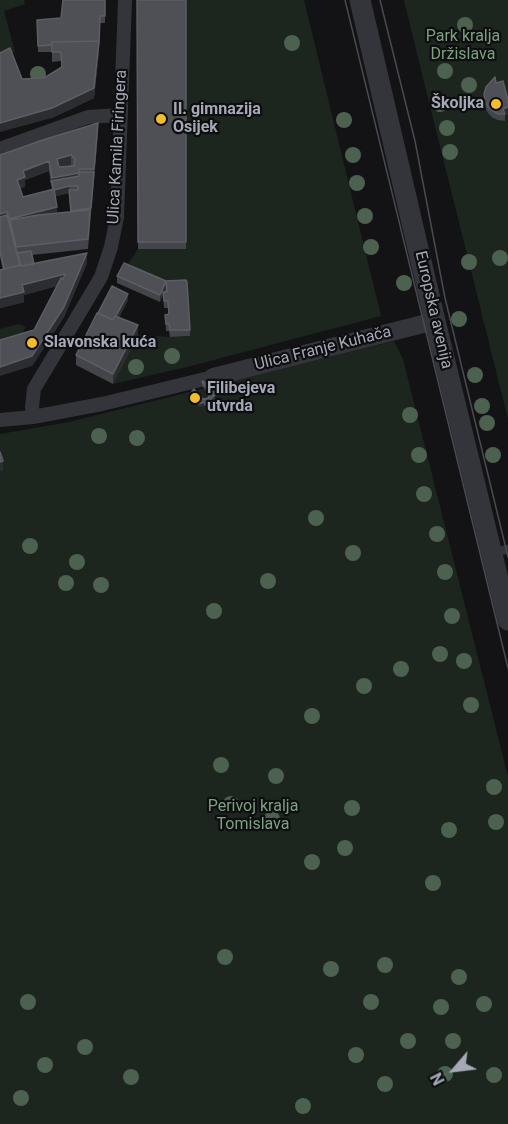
<!DOCTYPE html>
<meta charset="utf-8">
<style>
body{margin:0}
#map{position:relative;width:508px;height:1124px;overflow:hidden;background:#131315;font-family:Roboto,sans-serif}
canvas{display:block}
.north{position:absolute;left:424px;top:1040px;width:60px;height:60px;-webkit-text-stroke:4px #0e0e10;paint-order:stroke;rotate:242deg;font-size:16px;font-weight:700;line-height:24px;text-align:center;color:#a4a9b5}
.north::after{content:'';display:block;margin:auto;width:21px;height:27px;background:#a4a9b5;clip-path:polygon(50% 0,100% 100%,50% 72%,0 100%)}
</style>
<div id="map">
<canvas width="508" height="1124"></canvas>
<div class="north">N</div>
</div>
<script>
const c = document.querySelector('canvas').getContext('2d');
c.lineJoin = 'round';
function fillPath(path, color) { c.fillStyle = color; c.fill(path, 'evenodd'); }
const poly = rows => new Path2D(rows.map(r => 'M' + r).join(''));
function stroke(path, color, width, dash) { c.strokeStyle = color; c.lineWidth = width; c.lineCap = dash ? 'butt' : 'round'; c.setLineDash(dash || []); c.stroke(path); }
function drawText(font, color, halo, rows, align = 'center') {
  c.font = font + ' Roboto,sans-serif'; c.lineWidth = 4.5; c.setLineDash([]); c.textBaseline = 'middle'; c.strokeStyle = halo; c.fillStyle = color; for (const [text, x, y, turn = 0] of rows) {
    c.save(); c.translate(x, y); c.rotate((+turn || 0) * Math.PI / 180); c.textAlign = isNaN(turn) ? turn : align; if (halo) c.strokeText(text, 0, 0); c.fillText(text, 0, 0); c.restore();
  }
}
fillPath(poly([
 [0,0,24,0,25,4,4,11,15,52,0,57],
 [186,0,304,0,381,316,187,367,113,384,138,335,170,337,190,336,187,289,124,270,138,249,186,249],
 [404,0,508,0,508,419,420,66],
 [18,324,26,327,20,337,0,343,0,329],
 [394,341,403,359,508,777,508,1124,0,1124,0,471,3,470,0,462,0,434,69,422]
]), '#1d251f');
stroke(poly([
 [492,553,508,549]
]), '#34353a', 9);
stroke(poly([
 [0,149,88,117,120,115],
 [33,417,32,407,34,389,101,277,111,247,117,217,125,0],
 [0,420,33,417,102,404,213,377]
]), '#34353a', 14);
stroke(poly([
 [213,377,435,321]
]), '#34353a', 18);
stroke(poly([
 [360,0,435,321,508,620]
]), '#34353a', 21);
stroke(poly([
 [345,0,508,668],
 [380,0,415,141,445,298,508,557]
]), '#494a51', 1.5);
c.fillStyle = '#4c6150';
for (const [x, y] of [
 [465,25],
 [292,43],
 [445,71],
 [38,74],
 [469,85],
 [440,104],
 [344,120],
 [447,128],
 [450,152],
 [353,155],
 [357,183],
 [365,216],
 [371,247],
 [500,258],
 [469,262],
 [404,283],
 [459,319],
 [172,356],
 [136,367],
 [475,375],
 [482,406],
 [410,415],
 [487,423],
 [99,436],
 [137,438],
 [419,455],
 [493,455],
 [424,494],
 [316,518],
 [437,534],
 [30,546],
 [353,553],
 [77,562],
 [445,572],
 [268,581],
 [66,583],
 [101,585],
 [214,611],
 [452,616],
 [440,654],
 [464,661],
 [401,669],
 [364,686],
 [471,705],
 [312,716],
 [221,765],
 [276,776],
 [494,787],
 [231,804],
 [352,808],
 [272,819],
 [496,822],
 [449,830],
 [345,848],
 [312,862],
 [433,883],
 [225,957],
 [385,965],
 [331,969],
 [459,977],
 [28,1002],
 [371,1002],
 [484,1004],
 [441,1007],
 [408,1041],
 [453,1041],
 [85,1047],
 [356,1055],
 [45,1065],
 [445,1074],
 [494,1075],
 [131,1077],
 [385,1084],
 [21,1098],
 [303,1106]
]) { c.beginPath(); c.arc(x, y, 8, 0, 2 * Math.PI); c.fill(); }
fillPath(poly([
 [105,0,105,23,100,23,99,51,94,98,52,118,22,79,44,78,61,68,61,61,52,62,52,52,38,52,37,20,61,18],
 [137,0,186,0,186,249,138,249],
 [496,83,508,100,505,115,505,121,498,120,493,118,488,113,485,107,484,94],
 [98,133,88,249,32,255,34,264,87,263,64,317,32,366,34,330,57,286,24,295,24,302,0,308,0,270,3,270,0,257,0,155],
 [49,171,52,190,23,197,20,188,25,187,25,180],
 [69,193,70,212,57,213,55,196],
 [117,276,166,281,190,330,190,336,170,337,169,331,166,331,165,315,168,314,168,308,164,308,163,295,160,302,117,283],
 [128,300,119,317,138,335,113,384,76,365,76,355,98,313],
 [202,382,214,395,215,399,212,402,212,404,208,405,205,409,205,406,198,407,199,404,192,394,192,391,200,398,205,399,208,398,210,395,202,386]
]), '#44454a');
fillPath(poly([
 [100,16,99,51,94,98,52,118,0,132,0,123,52,108],
 [508,107,508,114,505,115,503,109],
 [98,123,98,133,94,179,94,169],
 [71,155,71,165,57,169,57,159],
 [49,161,49,171,25,180,25,187,17,190,17,180,23,171],
 [79,173,79,182,52,184,52,178],
 [69,186,69,193,54,197,54,190],
 [57,207,57,217,10,220,9,228,9,219],
 [7,212,7,221,0,224,0,214],
 [87,253,87,263,64,317,32,366,0,376,0,367,32,356],
 [65,274,65,284,24,295,24,302,0,308,0,298,22,285],
 [166,281,166,288,160,302,160,295],
 [128,294,128,300,113,330,113,323],
 [138,325,138,335,113,384,113,374],
 [214,392,215,399,212,402,212,404,208,405,205,409,205,406,198,407,198,404,205,402],
 [3,461,3,471,0,471,0,462]
]), '#2c2d30');
const building = poly([
 [63,0,105,0,105,16,100,16,99,44,99,41,52,42,52,45,38,46,37,20,61,18,63,0],
 [137,0,186,0,186,242,138,242,137,0],
 [99,41,94,88,52,108,0,123,0,53,10,48,22,79,44,78,62,67,61,52,52,52,52,42,99,41],
 [495,77,496,83,503,81,508,100,508,107,503,109,505,114,498,114,493,111,488,107,485,101,484,94,486,87,495,77],
 [98,123,94,169,79,169,79,173,52,178,49,161,23,171,25,177,17,180,23,197,54,189,57,207,9,219,7,212,0,214,0,155,43,140,98,123],
 [71,155,75,159,74,166,59,167,57,159,71,155],
 [79,172,94,172,91,208,71,211,69,190,78,190,78,186,69,186,54,190,51,181,79,176,79,172],
 [90,210,88,239,16,247,10,220,38,215,90,210],
 [7,215,20,265,4,269,0,250,0,217,7,215],
 [31,251,34,264,21,266,17,253,31,251],
 [87,253,64,307,32,356,0,367,0,340,34,330,61,278,63,279,65,274,22,285,24,292,0,298,0,270,20,265,21,266,87,253],
 [124,263,166,281,186,280,187,282,190,330,170,330,169,324,166,324,165,315,169,314,168,301,164,301,163,292,167,292,166,281,160,295,117,276,124,263],
 [112,286,128,294,116,316,115,316,113,320,98,313,112,286],
 [97,313,113,320,115,316,138,325,113,374,76,355,97,313],
 [203,381,210,387,212,391,214,392,213,395,215,395,210,400,212,401,208,402,205,405,205,402,198,404,200,402,192,391,194,389,200,398,205,399,208,398,211,393,202,382,203,381],
 [0,452,3,461,0,462,0,452]
]);
fillPath(building, '#4f5056');
stroke(building, '#5c5e64', 1.5);
for (const [x, y, r, color] of [
 [496,104,6,"#f4bd2b"],
 [161,119,6,"#f4bd2b"],
 [32,343,6,"#f4bd2b"],
 [195,398,6,"#f4bd2b"]
]) { const dot = new Path2D(); dot.arc(x, y, r, 0, 2 * Math.PI); c.fillStyle = color; c.fill(dot); stroke(dot, '#0e0e10', 2); }
drawText('16px', '#7ba180', '#0e0e10', [
 ["Park kralja",463,37],
 ["Držislava",463,55],
 ["Perivoj kralja",253,807],
 ["Tomislava",253,825]
]);
drawText('bold 16px', '#a4a9b5', '#0e0e10', [
 ["Školjka",484,104,"right"],
 ["II. gimnazija",173,110],
 ["Osijek",173,128],
 ["Slavonska kuća",44,343],
 ["Filibejeva",207,389],
 ["utvrda",207,407]
], 'left');
drawText('16px', '#a4a9b5', '#0e0e10', [
 ["Ulica Kamila Firingera",118,147,-87],
 ["Europska avenija",433,310,77],
 ["Ulica Franje Kuhača",323,349,-14]
]);
</script>
